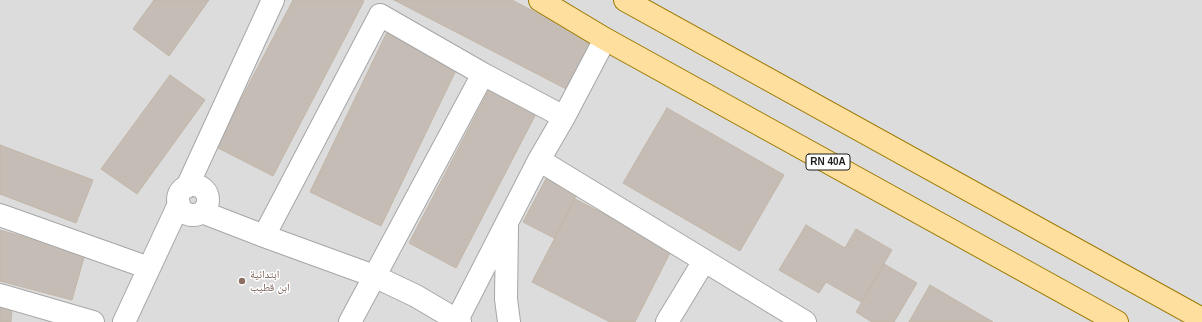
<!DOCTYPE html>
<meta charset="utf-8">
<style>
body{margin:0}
canvas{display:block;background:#f0eee5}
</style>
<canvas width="1202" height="322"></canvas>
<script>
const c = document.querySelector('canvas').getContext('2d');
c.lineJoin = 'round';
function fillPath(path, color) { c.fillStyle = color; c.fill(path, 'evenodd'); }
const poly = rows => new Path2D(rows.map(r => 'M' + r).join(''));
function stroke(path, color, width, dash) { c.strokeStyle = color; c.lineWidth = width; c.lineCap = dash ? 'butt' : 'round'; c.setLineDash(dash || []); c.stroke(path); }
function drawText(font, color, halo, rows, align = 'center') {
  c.font = font + ' Arial,"Noto Naskh Arabic",sans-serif'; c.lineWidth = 3; c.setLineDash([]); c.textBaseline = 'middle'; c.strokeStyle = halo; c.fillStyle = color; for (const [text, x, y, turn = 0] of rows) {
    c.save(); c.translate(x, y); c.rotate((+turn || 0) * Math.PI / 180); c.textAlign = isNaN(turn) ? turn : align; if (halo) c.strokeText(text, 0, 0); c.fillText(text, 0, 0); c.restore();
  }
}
fillPath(poly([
 [0,0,1202,0,1202,322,0,322]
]), '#dddcdc');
const building = poly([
 [154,0,209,0,169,56,133,29,154,0],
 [293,0,361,0,364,1,273,176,216,147,293,0],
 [394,0,512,0,597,44,572,92,394,0],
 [389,28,460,62,381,226,310,192,389,28],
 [170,75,205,100,137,194,101,169,170,75],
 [492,84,539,108,456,268,409,243,492,84],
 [667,108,784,175,740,251,623,183,667,108],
 [0,145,93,180,76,223,0,194,0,145],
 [549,173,580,188,554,238,523,222,549,173],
 [575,199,672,249,635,322,610,322,532,282,575,199],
 [806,225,845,248,856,229,892,250,861,302,826,282,819,293,779,270,806,225],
 [0,230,85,254,72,300,0,281,0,230],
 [884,264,917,283,894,322,872,322,856,312,884,264],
 [930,285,993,322,909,322,930,285],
 [0,307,12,307,11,322,0,322,0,307]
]);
fillPath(building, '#c5bdb5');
stroke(building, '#c2b6a7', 1);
const street = poly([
 [539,160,805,322],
 '178 200a15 15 0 1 1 30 0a15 15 0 1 1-30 0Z',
 [187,187,273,0],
 [202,212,264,236,374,276,416,296,460,322],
 [0,215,149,268],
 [507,227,506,299,509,322],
 [264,236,380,15,483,74,564,117],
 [0,295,93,322],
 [457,320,539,160,564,117,605,39],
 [124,322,179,204],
 [350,322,483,74],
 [667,322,704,261]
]);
const primary = poly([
 [540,0,605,39,1117,322],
 [625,0,1202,319]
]);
stroke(street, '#a6a6a6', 24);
stroke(primary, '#9b7900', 24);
stroke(street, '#fff', 22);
stroke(primary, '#fedf9d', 22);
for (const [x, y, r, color] of [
 [242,281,4,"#8d6e63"]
]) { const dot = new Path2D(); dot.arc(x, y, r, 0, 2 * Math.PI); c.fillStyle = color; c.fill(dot); stroke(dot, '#fff', 1.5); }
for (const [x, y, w] of [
 [828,162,44]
]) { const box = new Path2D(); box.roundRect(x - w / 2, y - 8, w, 16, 3); c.fillStyle = '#fff'; c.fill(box); stroke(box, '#1f1f1f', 1); }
drawText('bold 10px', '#1f1f1f', null, [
 ["RN 40A",828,162]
]);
drawText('11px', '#785e54', '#fff', [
 ["ابتدائية",250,275],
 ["ابن قطيب",250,288]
], 'left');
</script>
